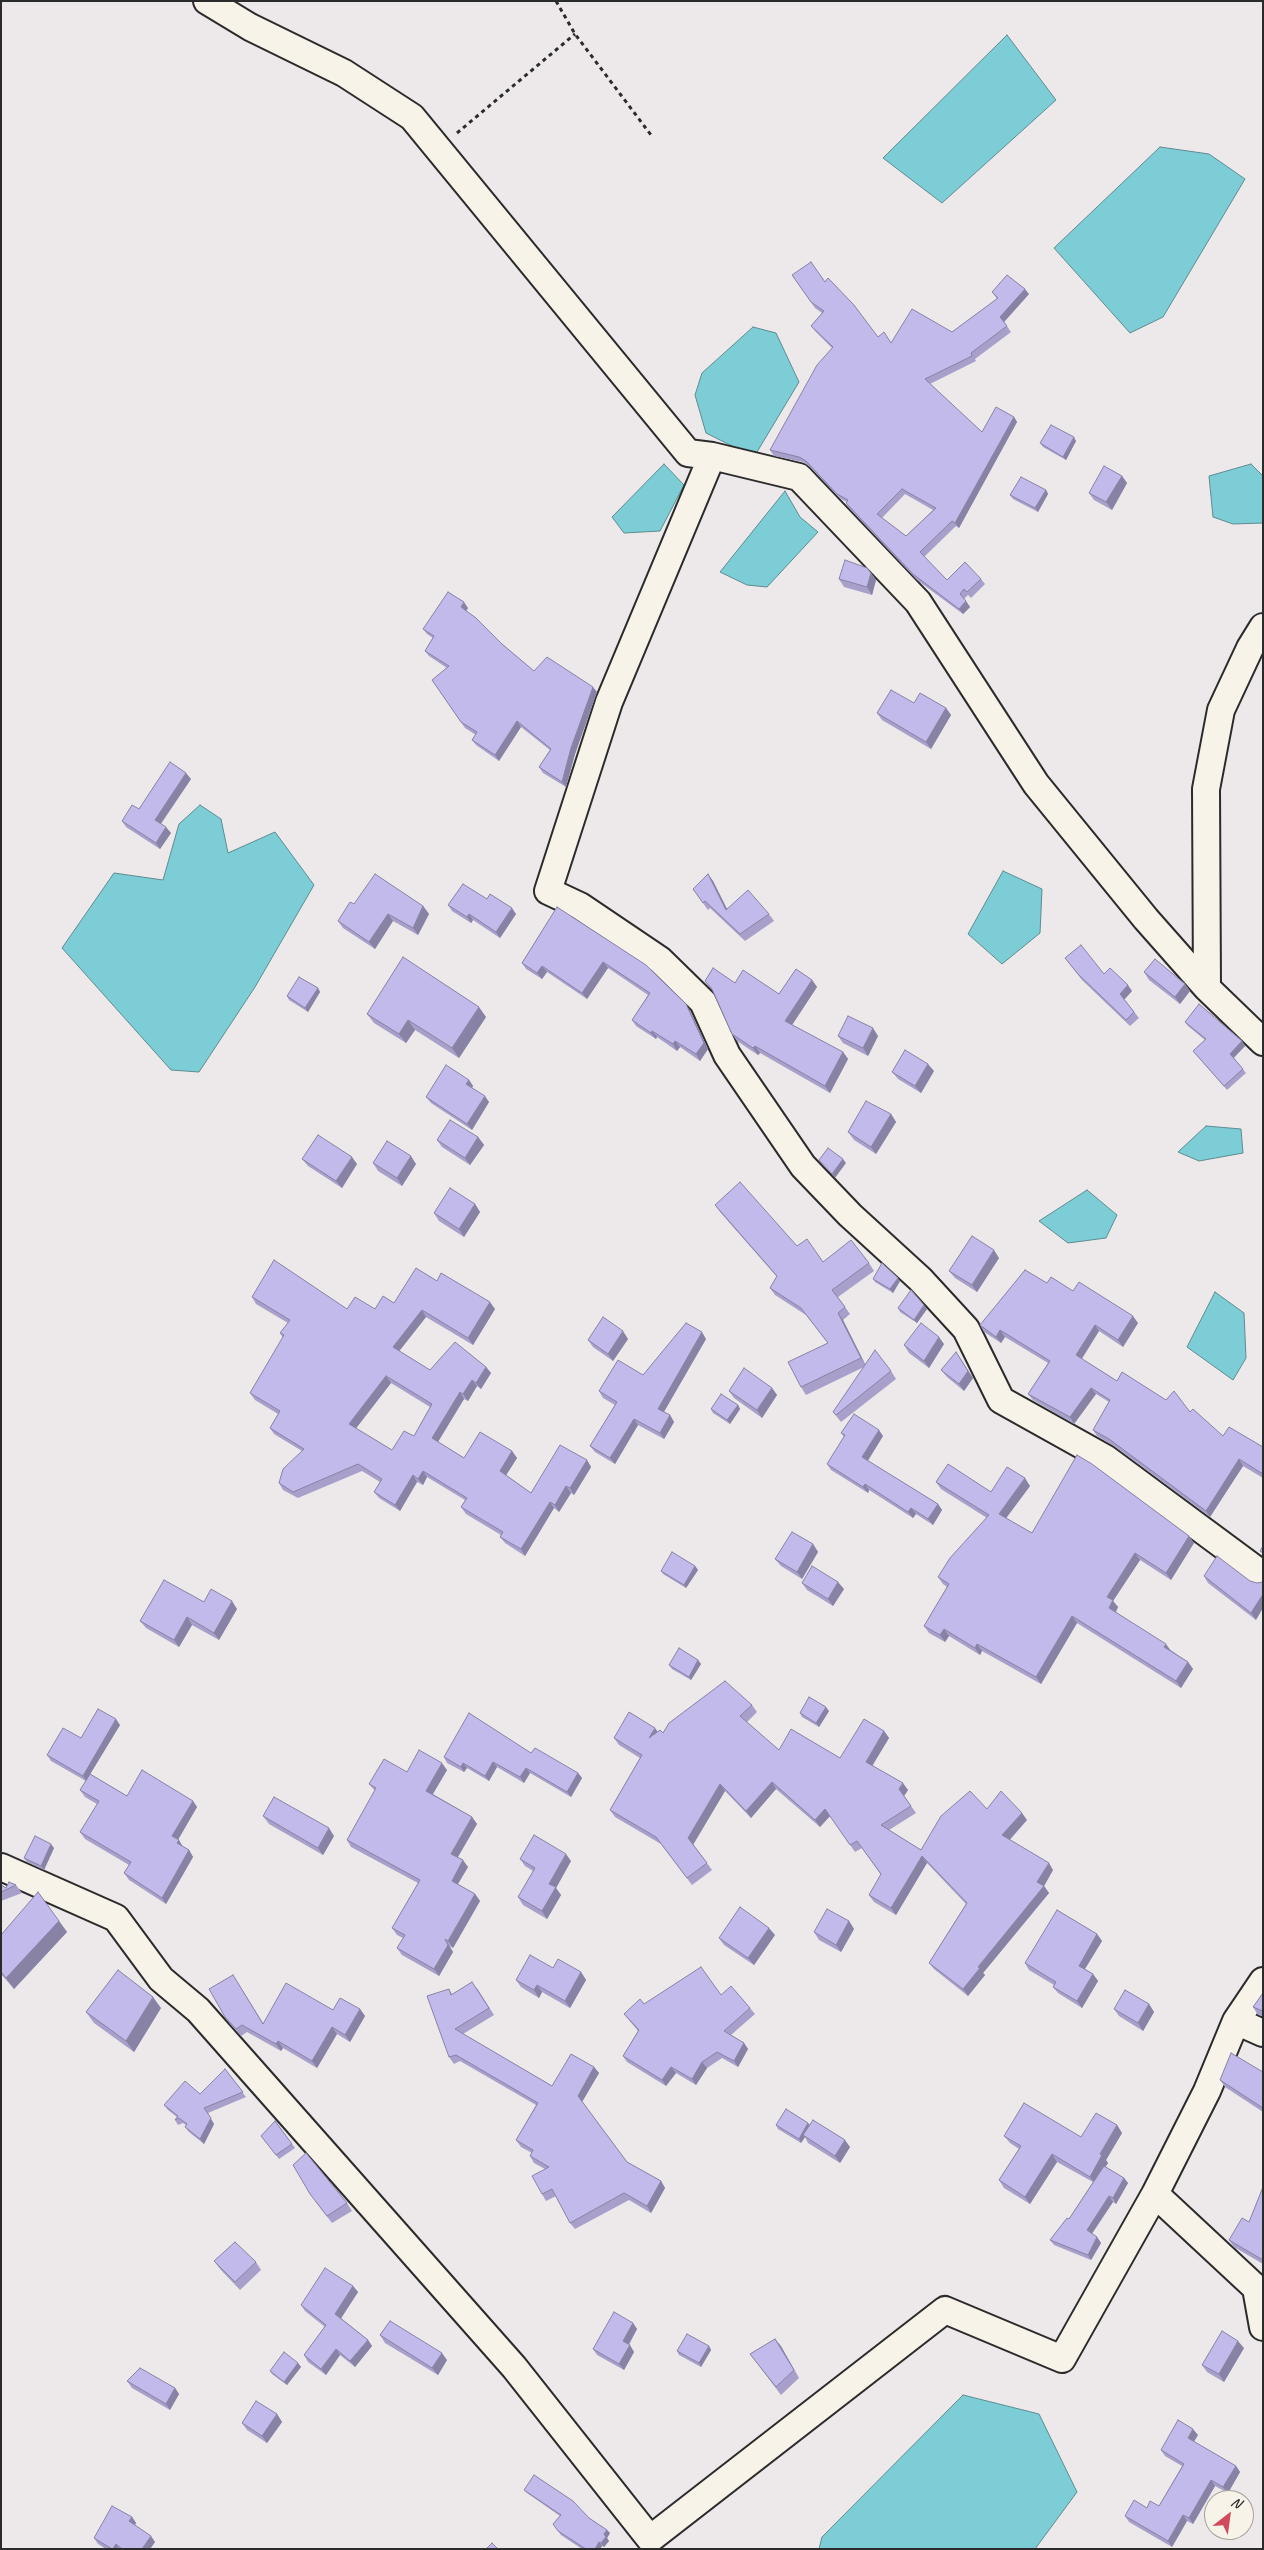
<!DOCTYPE html>
<style>
body{margin:0}
#map{position:relative;width:1264px;height:2550px;overflow:hidden;background:#ede8e9;font-family:Caveat,sans-serif}
canvas{display:block}
.frame{position:absolute;inset:0;border:2px solid #2b2b2b;pointer-events:none}
.north{position:absolute;left:1204px;top:2490px;width:50px;height:50px;box-sizing:border-box;background:#f7f3e8;border:1px solid #a5a39c;border-radius:50%;rotate:30deg;font-size:14px;font-weight:700;line-height:20px;text-align:center;color:#2b2b2b}
.north::after{content:'';display:block;margin:auto;width:18px;height:22px;background:#d1495b;clip-path:polygon(50% 0,100% 100%,50% 72%,0 100%)}
</style>
<div id="map">
<canvas width="1264" height="2550"></canvas>
<div class="frame"></div>
<div class="north">N</div>
</div>
<script>
const c = document.querySelector('canvas').getContext('2d');
c.lineJoin = 'round';
function fillPath(path, color) { c.fillStyle = color; c.fill(path, 'evenodd'); }
const poly = rows => new Path2D(rows.map(r => 'M' + r).join(''));
function stroke(path, color, width, dash) { c.strokeStyle = color; c.lineWidth = width; c.lineCap = dash ? 'butt' : 'round'; c.setLineDash(dash || []); c.stroke(path); }
const water = poly([
 [1007,35,1056,100,942,203,883,158,1007,35],
 [1160,147,1209,154,1245,179,1163,317,1130,333,1054,248,1160,147],
 [753,327,776,333,799,382,754,457,706,433,695,395,702,373,753,327],
 [664,464,684,485,660,531,624,533,612,517,664,464],
 [1251,464,1263,476,1263,523,1233,524,1213,517,1209,476,1251,464],
 [785,491,800,517,818,532,767,587,747,585,720,572,785,491],
 [200,805,221,819,228,853,275,832,314,885,255,987,199,1072,171,1070,62,948,114,873,163,880,179,824,200,805],
 [1003,871,1042,889,1040,933,1002,964,968,934,1003,871],
 [1206,1126,1241,1129,1243,1153,1199,1161,1178,1152,1206,1126],
 [1087,1190,1117,1215,1106,1238,1068,1243,1039,1221,1087,1190],
 [1215,1292,1244,1313,1246,1358,1233,1380,1187,1347,1215,1292],
 [963,2395,1039,2414,1077,2492,1035,2549,819,2549,822,2537,963,2395]
]);
fillPath(water, '#7ccdd5');
stroke(water, '#5c8c91', 1);
const minor = poly([
 [207,1,250,27,344,73,412,117,688,453,712,456,799,477,918,602,1036,784,1146,919,1207,988],
 [712,456,609,702,548,891,580,906,660,960,703,1002,727,1055,803,1166,850,1215,920,1279,966,1329,1001,1400,1105,1458,1263,1575],
 [1263,627,1250,648,1221,710,1206,789,1207,988,1263,1042],
 [1,1867,116,1918,161,1979,198,2010,514,2367,650,2539,945,2310,1062,2359,1155,2194,1207,2091,1236,2021],
 [1263,1981,1236,2021,1263,2033],
 [1155,2194,1256,2288,1263,2327]
]);
stroke(minor, '#2b2b2b', 30);
stroke(poly([
 [556,1,575,34,651,135],
 [457,133,575,34]
]), '#2b2b2b', 3, [4, 4]);
stroke(minor, '#f7f3e8', 26);
fillPath(poly([
 [792,275,825,282,878,337,891,343,952,332,997,299,992,292,1029,294,1004,322,1011,332,975,359,976,361,930,384,982,432,1014,417,1017,422,959,528,956,526,924,557,947,580,981,579,985,584,971,598,968,595,964,599,970,607,963,614,917,580,850,509,846,503,847,502,841,499,810,467,803,462,774,456,770,450,832,348,815,331,811,326,822,313,815,308],
 [905,494,933,510,906,536,882,518],
 [1076,441,1066,460,1043,447,1040,443],
 [1122,476,1127,483,1112,510,1094,500,1089,493],
 [1046,490,1048,494,1038,512,1013,499,1010,495],
 [871,573,876,580,872,595,844,587,839,579],
 [468,608,466,611,502,644,534,671,597,692,575,754,566,787,543,773,539,767,550,750,521,727,499,761,476,745,472,740,476,735,465,728,432,680,447,668,429,656,425,651,433,638,427,634,423,629],
 [914,703,946,708,951,715,931,749,882,720,877,713],
 [191,779,161,824,171,833,160,849,126,827,122,821,139,809],
 [708,874,713,881,727,909,769,914,774,921,745,941,710,908,708,910,693,889],
 [487,899,516,914,500,938,473,920,471,923,452,911,448,905],
 [354,904,423,906,429,914,418,935,393,921,375,949,343,928,338,921],
 [557,907,690,1011,708,1049,700,1061,680,1047,677,1051,657,1037,656,1039,636,1026,632,1020,648,995,608,968,587,999,547,972,542,979,526,969,522,963],
 [1065,958,1104,974,1132,991,1124,999,1139,1018,1130,1026,1082,980],
 [1144,972,1185,984,1190,991,1180,1004,1149,980],
 [812,980,817,987,792,1025,843,1052,848,1059,830,1093,760,1053,758,1055,737,1041,732,1034,713,991,705,981,735,983,779,994],
 [318,988,320,992,308,1012,289,1000,287,996],
 [367,1014,486,1017,459,1058,415,1030,406,1043,374,1023],
 [1185,1022,1242,1041,1245,1046,1234,1058,1246,1073,1227,1090,1193,1051,1205,1040,1188,1026],
 [838,1036,878,1036,868,1056,843,1043],
 [934,1071,921,1093,898,1079,892,1072],
 [469,1080,473,1086,472,1088,489,1102,472,1130,431,1103,426,1097],
 [891,1114,896,1122,876,1154,854,1140,848,1132],
 [478,1137,484,1145,470,1165,442,1147,437,1140],
 [302,1159,357,1164,342,1188,308,1166],
 [373,1163,416,1164,402,1186,378,1171],
 [475,1204,480,1212,464,1237,439,1221,434,1213],
 [715,1205,797,1246,823,1262,869,1263,874,1271,838,1297,850,1314,843,1320,865,1364,891,1371,896,1379,841,1422,833,1412,864,1367,806,1395,801,1387,828,1343,806,1315,775,1295,770,1288,777,1277,720,1212],
 [999,1258,977,1292,955,1278,949,1271],
 [873,1279,900,1281,893,1293,875,1282],
 [437,1281,495,1309,473,1345,426,1317,399,1351,430,1370,486,1367,491,1373,481,1389,477,1386,468,1401,464,1399,438,1442,464,1458,512,1451,517,1458,506,1475,531,1493,587,1460,591,1467,574,1495,571,1493,559,1512,554,1508,525,1556,505,1543,500,1537,501,1535,466,1514,461,1507,465,1500,427,1477,423,1485,417,1482,400,1511,379,1498,374,1492,380,1482,362,1471,298,1498,283,1490,279,1483,302,1451,274,1434,270,1428,278,1414,255,1400,250,1393,283,1338,280,1333,288,1323,256,1304,252,1297,347,1309,375,1309,394,1303],
 [391,1383,430,1407,414,1436,392,1450,356,1428],
 [1047,1283,1073,1291,1138,1323,1123,1347,1099,1331,1082,1359,1117,1381,1166,1400,1190,1412,1223,1436,1263,1447,1263,1478,1243,1466,1210,1517,1114,1446,1097,1436,1093,1430,1109,1402,1096,1394,1074,1424,1033,1400,1028,1394,1048,1363,1005,1337,1001,1343,984,1332,980,1325],
 [898,1308,927,1309,917,1323,900,1312],
 [628,1339,613,1361,593,1347,588,1340],
 [706,1339,664,1412,670,1415,674,1422,664,1439,638,1425,615,1464,595,1452,590,1446,615,1405,603,1398,599,1391,643,1375],
 [944,1344,929,1368,909,1353,904,1345],
 [956,1352,973,1378,964,1391,947,1377,941,1370],
 [772,1388,777,1395,762,1418,734,1398,729,1391],
 [738,1405,740,1409,730,1424,713,1413,711,1409],
 [841,1433,883,1436,868,1461,938,1504,942,1510,933,1525,916,1514,913,1518,869,1490,868,1493,831,1470,827,1464,844,1437],
 [936,1482,991,1492,1030,1486,1006,1518,1032,1533,1189,1536,1194,1543,1171,1580,1140,1560,1113,1601,1118,1607,1116,1612,1188,1662,1193,1669,1181,1688,1077,1623,1041,1684,982,1651,980,1655,949,1636,945,1642,929,1633,924,1626,947,1587,943,1584,938,1577,987,1518,941,1489],
 [813,1544,818,1552,802,1579,781,1566,775,1559],
 [695,1566,698,1570,686,1588,663,1574,661,1571],
 [1204,1576,1250,1581,1257,1583,1256,1620,1208,1583],
 [802,1583,844,1589,833,1606,807,1590],
 [204,1602,237,1609,219,1640,192,1625,179,1647,146,1628,140,1621],
 [698,1660,701,1664,691,1680,672,1669,669,1665],
 [752,1705,757,1712,747,1722,779,1750,840,1758,884,1731,889,1738,872,1765,908,1790,904,1796,916,1813,889,1830,921,1850,987,1809,1027,1820,1010,1840,1053,1870,1044,1886,1049,1893,983,1973,985,1975,968,1996,934,1969,929,1963,966,1904,927,1863,896,1915,874,1902,869,1895,881,1875,862,1848,855,1852,830,1816,820,1827,776,1789,751,1818,725,1791,693,1844,712,1870,692,1885,661,1844,615,1817,610,1810,640,1758,619,1745,614,1738,658,1732,663,1733],
 [829,1711,819,1727,802,1717,800,1713],
 [120,1725,90,1774,127,1796,193,1801,197,1807,178,1840,183,1847,189,1850,193,1857,166,1904,129,1880,124,1873,129,1865,85,1839,80,1832,97,1804,85,1797,80,1790,86,1781,51,1761,47,1755,81,1738],
 [531,1753,578,1773,582,1778,571,1797,530,1773,524,1783,497,1767,489,1781,467,1768,464,1772,447,1763,444,1757],
 [447,1770,433,1794,472,1817,477,1824,458,1857,468,1867,458,1884,475,1894,480,1901,453,1948,450,1946,453,1952,439,1976,402,1955,397,1948,403,1938,397,1935,392,1928,418,1883,351,1847,347,1840,375,1791,369,1784,407,1772],
 [263,1816,334,1836,323,1855,269,1824],
 [54,1848,44,1870,27,1862,24,1858],
 [520,1859,571,1861,556,1888,561,1895,547,1919,523,1905,518,1897,533,1871,525,1866],
 [1,1885,6,1888,16,1885,22,1893,1,1901],
 [59,1921,67,1932,14,1989,1,1974,1,1935],
 [849,1921,854,1929,841,1952,819,1940,814,1932],
 [1097,1934,1102,1941,1085,1969,1093,1974,1098,1981,1082,2008,1058,1993,1053,1987,1054,1985,1029,1970,1025,1963],
 [775,1935,754,1965,724,1945,719,1938],
 [553,1968,581,1972,586,1980,570,2008,542,1992,539,1998,521,1987,516,1980],
 [233,1975,263,2023,333,2010,360,2009,365,2016,350,2042,337,2034,317,2068,283,2048,281,2051,247,2032,241,2036,230,2024,225,2017],
 [477,1988,494,2015,463,2034,552,2086,594,2067,599,2073,582,2102,627,2162,661,2181,665,2188,651,2213,629,2200,575,2229,570,2223,556,2196,546,2201,542,2194,545,2169,534,2163,530,2156,532,2153,521,2147,516,2140,536,2105,460,2061,454,2064,449,2057,449,1989,452,1994],
 [1263,1993,1263,2016,1258,2015,1253,2007],
 [721,1995,750,2008,755,2014,731,2035,744,2043,748,2049,738,2067,722,2058,707,2068,696,2085,676,2073,666,2086,627,2062,623,2056,638,2031,624,2014,644,2004],
 [1149,2004,1154,2012,1143,2031,1119,2016,1114,2009],
 [161,2008,134,2052,94,2023,86,2012],
 [225,2069,246,2097,208,2113,214,2124,204,2144,189,2132,185,2127,186,2125,183,2123,178,2125,175,2120,177,2117,168,2110,164,2105,200,2094],
 [1263,2072,1263,2112,1225,2087,1220,2080],
 [275,2121,295,2148,279,2159,261,2136],
 [808,2123,810,2125,850,2147,840,2163,808,2143,805,2137,801,2143,778,2129,776,2125],
 [1117,2125,1122,2133,1106,2160,1108,2163,1105,2167,1124,2178,1128,2183,1116,2204,1113,2202,1092,2234,1097,2237,1101,2243,1091,2260,1054,2245,1050,2240,1069,2219,1093,2182,1057,2162,1030,2204,1004,2188,999,2180,1019,2149,1010,2143,1004,2136,1081,2137],
 [1263,2187,1263,2264,1234,2247,1229,2240,1249,2222],
 [315,2201,347,2203,352,2211,332,2223],
 [214,2261,256,2262,261,2270,240,2290,220,2269],
 [353,2286,358,2292,341,2318,368,2340,372,2346,355,2367,340,2355,326,2375,308,2362,304,2355,325,2327,305,2311,301,2305],
 [633,2323,637,2329,629,2345,634,2352,624,2370,597,2355,593,2349],
 [380,2335,447,2360,438,2375,385,2343],
 [775,2339,799,2378,781,2395,750,2354],
 [709,2346,711,2350,701,2367,679,2355,677,2351],
 [1244,2348,1224,2382,1207,2372,1202,2365],
 [298,2363,301,2367,287,2385,272,2374,270,2371],
 [127,2381,175,2388,179,2394,170,2410,132,2388],
 [277,2414,282,2422,267,2443,247,2430,242,2423],
 [1198,2435,1194,2442,1236,2466,1240,2472,1228,2493,1215,2486,1193,2524,1187,2521,1172,2547,1129,2522,1125,2516,1147,2508,1159,2506,1182,2466,1165,2456,1161,2450],
 [524,2490,589,2518,607,2530,610,2533,607,2538,609,2541,604,2547,602,2546,600,2549,582,2549,561,2535,553,2524,560,2516,527,2493],
 [132,2517,136,2523,135,2525,155,2542,150,2549,106,2549,98,2544,94,2538]
]), '#a8a0cb');
fillPath(poly([
 [1025,289,1029,294,1004,322,1000,317],
 [1014,417,1017,422,959,528,955,523],
 [1074,437,1076,441,1066,460,1063,457],
 [1122,476,1127,483,1112,510,1106,502],
 [1046,490,1048,494,1038,512,1035,508],
 [871,573,876,580,872,595,867,587],
 [966,601,970,607,963,614,959,609],
 [464,602,468,608,465,613,461,607],
 [593,687,597,692,575,754,566,787,562,782,571,748],
 [946,708,951,715,931,749,926,742],
 [517,721,521,727,499,761,495,755],
 [186,773,191,779,159,826,155,820],
 [166,827,171,833,160,849,156,843],
 [708,874,713,881,731,917,726,910],
 [423,906,429,914,418,935,413,928],
 [512,908,516,914,500,938,496,932],
 [388,914,393,921,375,949,369,942],
 [469,914,473,920,471,923,467,917],
 [603,962,608,968,587,999,582,993],
 [542,966,547,972,542,979,537,973],
 [812,980,817,987,790,1028,785,1021],
 [1185,984,1190,991,1180,1004,1175,997],
 [1128,985,1132,991,1124,1000,1120,994],
 [318,988,320,992,308,1012,305,1008],
 [686,1004,690,1011,708,1049,700,1061,696,1054],
 [479,1007,486,1017,459,1058,452,1048],
 [408,1020,415,1030,406,1043,399,1034],
 [873,1028,878,1036,868,1056,863,1048],
 [652,1031,657,1037,656,1039,651,1033],
 [675,1041,680,1047,677,1051,673,1044],
 [1242,1041,1245,1046,1233,1058,1230,1054],
 [755,1046,760,1053,758,1055,753,1048],
 [843,1052,848,1059,830,1093,825,1086],
 [928,1064,934,1071,921,1093,915,1086],
 [469,1080,473,1086,470,1090,466,1084],
 [485,1096,489,1102,472,1130,467,1124],
 [891,1114,896,1122,876,1154,871,1147],
 [478,1137,484,1145,470,1165,465,1158],
 [411,1156,416,1164,402,1186,397,1178],
 [352,1157,357,1164,342,1188,336,1181],
 [843,1159,846,1163,835,1178,832,1174],
 [475,1204,480,1212,464,1237,459,1229],
 [994,1250,999,1258,977,1292,972,1285],
 [898,1278,900,1281,893,1293,890,1289],
 [490,1302,495,1309,473,1345,468,1338],
 [924,1305,927,1309,917,1323,914,1320],
 [422,1310,426,1317,397,1354,393,1347],
 [838,1313,843,1320,866,1366,861,1358],
 [1133,1316,1138,1323,1123,1347,1118,1340],
 [1095,1325,1099,1331,1080,1361,1076,1355],
 [1000,1330,1005,1337,1001,1343,996,1337],
 [623,1331,628,1339,613,1361,608,1354],
 [702,1332,706,1339,662,1415,658,1409],
 [939,1337,944,1344,929,1368,924,1361],
 [956,1352,973,1378,964,1391,959,1384],
 [486,1367,491,1373,481,1389,476,1383],
 [386,1376,391,1383,354,1431,349,1424],
 [472,1380,477,1386,468,1401,463,1394],
 [772,1388,777,1395,762,1418,757,1410],
 [1091,1388,1096,1394,1074,1424,1070,1417],
 [460,1392,464,1399,436,1445,432,1438],
 [738,1405,740,1409,730,1424,727,1420],
 [670,1415,674,1422,664,1439,660,1433],
 [634,1419,638,1425,615,1464,610,1458],
 [879,1430,883,1436,866,1463,862,1457],
 [512,1451,517,1458,505,1477,500,1471],
 [1239,1459,1243,1466,1210,1517,1206,1511],
 [587,1460,591,1467,574,1495,570,1488],
 [423,1471,427,1477,423,1485,418,1479],
 [413,1475,417,1482,400,1511,395,1505],
 [1025,1478,1030,1486,1004,1521,999,1514],
 [865,1484,869,1490,868,1493,863,1487],
 [566,1486,571,1493,559,1512,555,1505],
 [550,1502,554,1508,525,1556,521,1549],
 [938,1504,942,1510,933,1525,928,1519],
 [911,1508,916,1514,913,1518,908,1512],
 [1189,1536,1194,1543,1171,1580,1166,1573],
 [813,1544,818,1552,802,1579,797,1572],
 [1135,1553,1140,1560,1113,1601,1118,1607,1114,1615,1109,1608,1107,1597],
 [695,1566,698,1570,686,1588,684,1585],
 [838,1582,844,1589,833,1606,828,1599],
 [1263,1594,1263,1608,1256,1620,1251,1613],
 [232,1601,237,1609,219,1640,214,1633],
 [1072,1616,1077,1623,1041,1684,1036,1677],
 [187,1617,192,1625,179,1647,174,1640],
 [944,1629,949,1636,945,1642,940,1635],
 [977,1644,982,1651,980,1655,975,1648],
 [1166,1644,1171,1651,1164,1647],
 [698,1660,701,1664,691,1680,689,1677],
 [1188,1662,1193,1669,1181,1688,1176,1681],
 [826,1707,829,1711,819,1727,816,1723],
 [116,1719,120,1725,86,1781,83,1776],
 [655,1728,660,1735,649,1738],
 [884,1731,889,1738,871,1768,866,1762],
 [493,1762,497,1767,489,1781,485,1776],
 [442,1763,447,1770,431,1797,426,1791],
 [463,1763,467,1768,464,1772,461,1767],
 [526,1768,530,1773,524,1783,520,1777],
 [578,1773,582,1778,571,1797,567,1792],
 [772,1782,776,1789,751,1818,746,1811],
 [903,1783,908,1790,904,1796,916,1813,899,1789],
 [720,1784,725,1791,693,1845,688,1838],
 [193,1801,197,1807,176,1843,172,1836],
 [825,1809,830,1816,820,1827,815,1820],
 [1022,1813,1027,1820,1007,1842,1002,1835],
 [472,1817,477,1824,456,1860,451,1854],
 [329,1828,334,1836,323,1855,318,1848],
 [179,1840,183,1847,177,1843],
 [51,1844,54,1848,44,1870,41,1866],
 [189,1850,193,1857,166,1904,162,1898],
 [566,1854,571,1861,556,1888,561,1895,547,1919,542,1911,549,1884],
 [922,1856,927,1863,896,1915,891,1908],
 [463,1860,468,1867,456,1887,452,1881],
 [1049,1863,1053,1870,1044,1886,1049,1893,983,1973,985,1975,968,1996,963,1989,1037,1882],
 [475,1894,480,1901,453,1948,448,1941],
 [59,1921,67,1932,14,1989,6,1978],
 [849,1921,854,1929,841,1952,836,1945],
 [769,1928,775,1935,754,1965,748,1958],
 [1097,1934,1102,1941,1083,1972,1079,1966],
 [445,1939,453,1952,439,1976,434,1969],
 [581,1972,586,1980,570,2008,565,2001],
 [1093,1974,1098,1981,1082,2008,1077,2001],
 [537,1985,542,1992,539,1998,534,1990],
 [153,1997,161,2008,134,2052,126,2041],
 [1149,2004,1154,2012,1143,2031,1138,2023],
 [360,2009,365,2016,350,2042,345,2035],
 [332,2027,337,2034,317,2068,312,2061],
 [278,2041,283,2048,281,2051,276,2044],
 [744,2043,748,2049,738,2067,734,2061],
 [702,2062,707,2068,696,2085,692,2079],
 [594,2067,599,2073,582,2102,578,2096],
 [671,2067,676,2073,666,2086,662,2080],
 [204,2108,214,2124,204,2144,200,2139],
 [808,2123,811,2127,803,2135,805,2137,801,2143,799,2139],
 [1117,2125,1122,2133,1106,2160,1108,2163,1095,2184,1090,2177,1100,2154],
 [845,2140,850,2147,840,2163,835,2156],
 [1052,2154,1057,2162,1030,2204,1025,2197],
 [1124,2178,1128,2183,1116,2204,1113,2198],
 [661,2181,665,2188,651,2213,647,2206],
 [1109,2196,1113,2202,1090,2236,1087,2230],
 [1097,2237,1101,2243,1091,2260,1088,2255],
 [353,2286,358,2292,340,2320,335,2314],
 [633,2323,637,2329,627,2347,623,2341],
 [775,2339,781,2346,799,2378,794,2370],
 [368,2340,372,2346,355,2367,350,2361],
 [1238,2341,1244,2348,1224,2382,1219,2374],
 [630,2345,634,2352,624,2370,619,2364],
 [709,2346,711,2350,701,2367,699,2363],
 [336,2349,340,2355,326,2375,321,2369],
 [442,2353,447,2360,438,2375,432,2368],
 [298,2363,301,2367,287,2385,284,2382],
 [175,2388,179,2394,170,2410,166,2404],
 [277,2414,282,2422,267,2443,262,2436],
 [1193,2429,1198,2435,1192,2444,1188,2438],
 [1236,2466,1240,2472,1228,2493,1223,2487],
 [1211,2480,1215,2486,1193,2524,1189,2518],
 [1183,2515,1187,2521,1172,2547,1168,2541],
 [132,2517,136,2523,133,2528,129,2521],
 [607,2530,610,2533,607,2538,609,2541,604,2547,601,2543,604,2534],
 [151,2536,155,2542,150,2549,142,2549],
 [599,2542,602,2546,600,2549,595,2549],
 [116,2544,119,2549,113,2549]
]), '#8882a5');
const building = poly([
 [811,262,825,282,828,278,854,305,878,337,884,332,891,343,912,309,952,332,998,298,992,292,1007,275,1025,289,1000,317,1007,326,971,353,972,356,925,379,982,432,996,407,1014,417,955,523,952,521,920,552,947,580,965,562,981,579,967,592,964,589,960,594,966,601,959,609,913,574,846,503,848,500,837,494,806,461,799,457,770,450,817,365,833,347,811,326,824,311,811,302,792,275,811,262],
 [902,489,936,508,906,536,877,514,902,489],
 [1051,425,1074,437,1063,457,1040,443,1051,425],
 [1104,466,1122,476,1106,502,1089,493,1104,466],
 [1021,477,1046,490,1035,508,1010,495,1021,477],
 [845,560,867,568,871,573,867,587,839,579,845,560],
 [448,592,464,602,461,607,476,618,502,644,534,671,547,657,593,687,571,748,562,782,539,767,551,749,517,721,495,755,472,740,477,732,461,722,432,680,449,666,425,651,434,636,423,629,448,592],
 [891,690,914,703,920,693,946,708,926,742,877,713,891,690],
 [170,762,186,773,155,820,166,827,156,843,122,821,132,805,139,809,170,762],
 [375,874,423,906,413,928,388,914,369,942,338,921,350,902,354,904,375,874],
 [708,874,726,910,748,890,769,914,740,934,705,901,703,903,693,889,708,874],
 [463,884,487,899,490,894,512,908,496,932,469,914,467,917,448,905,463,884],
 [557,907,646,965,686,1004,704,1043,696,1054,675,1041,673,1044,652,1031,651,1033,632,1020,650,993,603,962,582,993,542,966,537,973,522,963,557,907],
 [1081,945,1104,974,1110,968,1128,985,1120,994,1134,1012,1126,1020,1078,974,1065,958,1081,945],
 [403,957,479,1007,452,1048,408,1020,399,1034,367,1014,403,957],
 [1155,959,1185,984,1175,997,1144,972,1155,959],
 [713,968,735,983,743,970,779,994,796,969,812,980,785,1021,843,1052,825,1086,755,1046,753,1048,732,1034,712,989,705,981,713,968],
 [299,977,318,988,305,1008,287,996,299,977],
 [1199,1004,1242,1041,1230,1054,1243,1069,1224,1086,1193,1051,1206,1039,1185,1022,1199,1004],
 [848,1016,873,1028,863,1048,838,1036,848,1016],
 [905,1050,928,1064,915,1086,892,1072,905,1050],
 [446,1065,469,1080,466,1084,485,1096,467,1124,426,1097,446,1065],
 [866,1101,891,1114,871,1147,848,1132,866,1101],
 [450,1120,478,1137,465,1158,437,1140,450,1120],
 [318,1135,352,1157,336,1181,302,1159,318,1135],
 [387,1141,411,1156,397,1178,373,1163,387,1141],
 [828,1148,843,1159,832,1174,819,1160,828,1148],
 [740,1182,797,1246,807,1239,823,1262,851,1240,869,1263,832,1290,845,1307,838,1313,861,1358,801,1387,788,1362,828,1343,801,1308,770,1288,777,1276,715,1205,740,1182],
 [450,1188,475,1204,459,1229,434,1213,450,1188],
 [972,1236,994,1250,972,1285,949,1271,972,1236],
 [274,1260,347,1309,355,1297,375,1309,383,1296,394,1303,416,1268,437,1281,441,1273,490,1302,468,1338,422,1310,393,1347,430,1370,455,1342,486,1367,476,1383,472,1380,463,1394,460,1392,432,1438,464,1458,480,1432,512,1451,500,1471,531,1493,560,1445,587,1460,570,1488,566,1486,555,1505,550,1502,521,1549,500,1537,503,1532,461,1507,467,1498,423,1471,418,1479,413,1475,395,1505,374,1492,382,1479,358,1464,293,1492,279,1483,283,1469,304,1449,270,1428,280,1411,250,1393,284,1335,280,1333,290,1320,252,1297,274,1260],
 [386,1376,432,1404,414,1436,404,1431,392,1450,349,1424,386,1376],
 [882,1263,898,1278,890,1289,873,1279,882,1263],
 [1025,1270,1047,1283,1051,1277,1073,1291,1079,1282,1133,1316,1118,1340,1095,1325,1076,1355,1117,1381,1122,1372,1166,1400,1174,1391,1190,1412,1193,1409,1223,1436,1229,1427,1263,1447,1263,1474,1239,1459,1206,1511,1109,1439,1093,1430,1110,1400,1091,1388,1070,1417,1028,1394,1050,1361,1000,1330,996,1337,980,1325,1025,1270],
 [911,1290,924,1305,914,1320,898,1308,911,1290],
 [603,1317,623,1331,608,1354,588,1340,603,1317],
 [686,1323,702,1332,658,1409,670,1415,660,1433,634,1419,610,1458,590,1446,617,1402,599,1391,618,1360,643,1375,686,1323],
 [921,1323,939,1337,924,1361,904,1345,921,1323],
 [875,1350,891,1371,836,1415,833,1412,875,1350],
 [956,1352,968,1371,959,1384,941,1370,956,1352],
 [744,1368,772,1388,757,1410,729,1391,744,1368],
 [721,1394,738,1405,727,1420,711,1409,721,1394],
 [854,1414,879,1430,862,1457,938,1504,928,1519,911,1508,908,1512,865,1484,863,1487,827,1464,845,1435,841,1433,854,1414],
 [1077,1455,1092,1464,1189,1536,1166,1573,1135,1553,1107,1597,1113,1600,1109,1608,1166,1644,1164,1647,1188,1662,1176,1681,1072,1616,1036,1677,977,1644,975,1648,944,1629,940,1635,924,1626,949,1584,938,1577,950,1558,989,1515,936,1482,948,1464,991,1492,1007,1467,1025,1478,999,1514,1032,1533,1077,1455],
 [792,1532,813,1544,797,1572,775,1559,792,1532],
 [1263,1546,1263,1553,1260,1551,1263,1546],
 [672,1552,695,1566,684,1585,661,1571,672,1552],
 [1217,1556,1250,1581,1257,1583,1263,1582,1263,1594,1251,1613,1204,1576,1217,1556],
 [812,1566,838,1582,828,1599,802,1583,812,1566],
 [164,1580,204,1602,211,1589,232,1601,214,1633,187,1617,174,1640,140,1621,164,1580],
 [679,1648,698,1660,689,1677,669,1665,679,1648],
 [725,1681,752,1705,740,1716,779,1750,791,1729,840,1758,864,1719,884,1731,866,1762,903,1783,899,1789,911,1806,881,1825,921,1850,941,1816,970,1791,987,1809,1001,1791,1022,1813,1002,1835,1049,1863,1037,1882,1044,1886,978,1967,980,1968,963,1989,929,1963,967,1903,922,1856,891,1908,869,1895,881,1874,857,1841,850,1845,825,1809,815,1820,772,1782,746,1811,720,1784,688,1838,707,1863,687,1878,656,1837,610,1810,642,1755,614,1738,629,1712,655,1728,649,1738,660,1730,663,1733,669,1723,725,1681],
 [809,1697,826,1707,816,1723,800,1713,809,1697],
 [98,1709,116,1719,83,1776,47,1755,63,1728,81,1738,98,1709],
 [469,1713,531,1753,535,1748,578,1773,567,1792,526,1768,520,1777,493,1762,485,1776,463,1763,461,1767,444,1757,469,1713],
 [419,1750,442,1763,426,1791,472,1817,451,1854,463,1860,452,1881,475,1894,448,1941,445,1939,448,1945,434,1969,397,1948,405,1935,392,1928,420,1880,347,1840,376,1788,369,1784,384,1759,407,1772,419,1750],
 [142,1770,193,1801,172,1836,179,1840,177,1843,189,1850,162,1898,124,1873,131,1862,80,1832,99,1801,80,1790,90,1774,127,1796,142,1770],
 [274,1797,329,1828,318,1848,263,1816,274,1797],
 [534,1835,566,1854,549,1884,556,1887,542,1911,518,1897,535,1868,520,1859,534,1835],
 [35,1836,51,1844,41,1866,24,1858,35,1836],
 [9,1882,16,1885,1,1892,1,1885,6,1888,9,1882],
 [38,1892,59,1921,6,1978,1,1972,1,1935,38,1892],
 [740,1907,769,1928,748,1958,719,1938,740,1907],
 [827,1909,849,1921,836,1945,814,1932,827,1909],
 [1057,1910,1097,1934,1079,1966,1093,1974,1077,2001,1053,1987,1056,1982,1025,1963,1057,1910],
 [530,1955,553,1968,558,1959,581,1972,565,2001,537,1985,534,1990,516,1980,530,1955],
 [701,1967,721,1995,731,1986,750,2008,724,2031,744,2043,734,2061,717,2052,702,2062,692,2079,671,2067,662,2080,623,2056,639,2030,624,2014,640,1999,644,2004,701,1967],
 [118,1970,153,1997,126,2041,86,2012,118,1970],
 [233,1975,263,2024,286,1983,333,2010,340,1998,360,2009,345,2035,332,2027,312,2061,278,2041,276,2044,242,2025,236,2029,225,2017,209,1989,233,1975],
 [472,1982,489,2008,455,2029,552,2086,571,2054,594,2067,578,2096,627,2162,661,2181,647,2206,624,2193,570,2223,552,2189,542,2194,532,2176,549,2167,530,2156,533,2150,516,2140,538,2103,456,2055,449,2057,427,1996,449,1989,451,1995,472,1982],
 [1125,1990,1149,2004,1138,2023,1114,2009,1125,1990],
 [1263,1993,1263,2011,1253,2007,1263,1993],
 [1231,2053,1263,2072,1263,2108,1220,2080,1231,2053],
 [225,2069,243,2092,204,2108,211,2118,200,2139,185,2127,187,2124,179,2118,175,2120,178,2116,164,2105,185,2081,200,2094,225,2069],
 [1024,2103,1081,2137,1096,2113,1117,2125,1100,2154,1102,2155,1090,2177,1052,2154,1025,2197,999,2180,1021,2146,1004,2136,1024,2103],
 [786,2109,808,2123,799,2139,776,2125,786,2109],
 [813,2120,845,2140,835,2156,803,2135,813,2120],
 [275,2121,292,2144,276,2155,261,2136,275,2121],
 [306,2153,347,2203,327,2216,310,2194,293,2165,306,2153],
 [1104,2166,1124,2178,1113,2198,1109,2196,1087,2230,1097,2237,1088,2255,1050,2240,1067,2218,1069,2219,1104,2166],
 [1263,2187,1263,2260,1229,2240,1242,2218,1249,2222,1263,2187],
 [235,2242,256,2262,235,2282,214,2261,235,2242],
 [325,2268,353,2286,335,2314,368,2340,350,2361,336,2349,321,2369,304,2355,326,2325,301,2305,325,2268],
 [614,2312,633,2323,623,2341,630,2345,619,2364,593,2349,614,2312],
 [390,2321,442,2353,432,2368,380,2335,390,2321],
 [1222,2331,1238,2341,1219,2374,1202,2365,1222,2331],
 [687,2334,709,2346,699,2363,677,2351,687,2334],
 [775,2339,794,2370,776,2387,750,2354,775,2339],
 [284,2352,298,2363,284,2382,270,2371,284,2352],
 [140,2368,175,2388,166,2404,127,2381,140,2368],
 [256,2401,277,2414,262,2436,242,2423,256,2401],
 [1178,2420,1193,2429,1188,2438,1236,2466,1223,2487,1211,2480,1189,2518,1183,2515,1168,2541,1125,2516,1134,2500,1147,2508,1150,2501,1159,2506,1184,2464,1161,2450,1178,2420],
 [534,2475,573,2501,589,2518,607,2530,604,2534,606,2537,601,2543,599,2542,595,2549,586,2549,558,2531,553,2524,561,2515,524,2490,534,2475],
 [112,2506,132,2517,129,2521,151,2536,142,2549,122,2549,116,2544,113,2549,112,2549,94,2538,112,2506],
 [492,2543,498,2549,486,2549,492,2543]
]);
fillPath(building, '#c3baec');
stroke(building, '#8882a5', 1);
</script>
